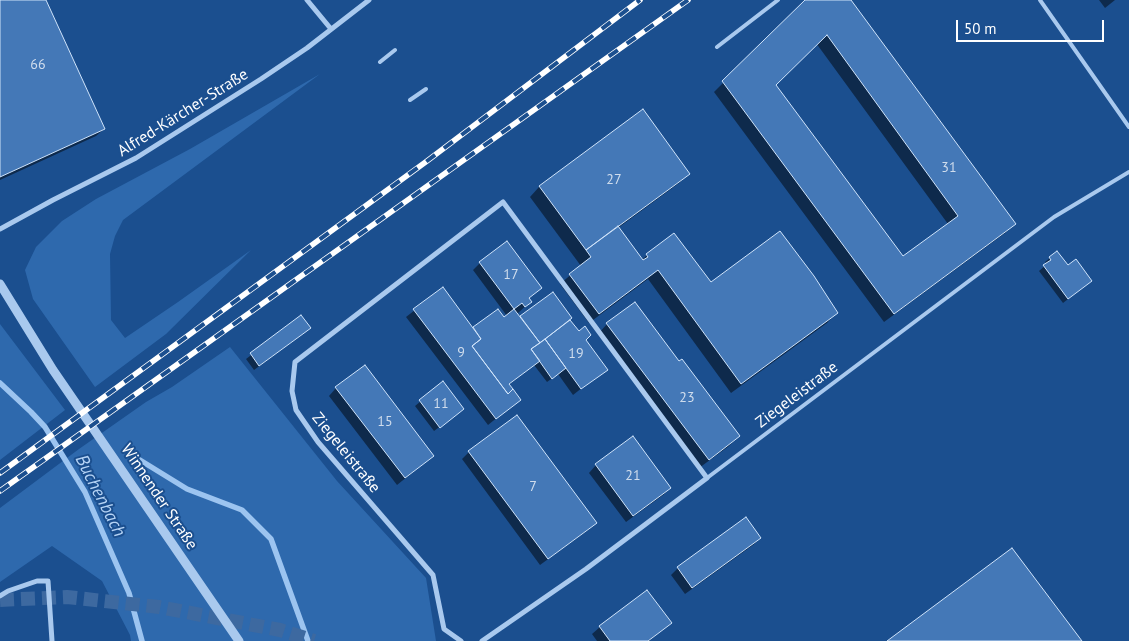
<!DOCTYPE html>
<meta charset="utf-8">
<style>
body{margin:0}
#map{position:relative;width:1129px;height:641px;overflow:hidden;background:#1b4f8f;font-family:"PT Sans",sans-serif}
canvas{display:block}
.scale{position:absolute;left:956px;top:20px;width:148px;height:22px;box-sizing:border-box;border:2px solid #fff;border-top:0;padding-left:6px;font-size:15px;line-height:18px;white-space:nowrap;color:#fff;-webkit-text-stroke:4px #1b4f8f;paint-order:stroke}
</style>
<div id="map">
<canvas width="1129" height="641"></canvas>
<div class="scale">50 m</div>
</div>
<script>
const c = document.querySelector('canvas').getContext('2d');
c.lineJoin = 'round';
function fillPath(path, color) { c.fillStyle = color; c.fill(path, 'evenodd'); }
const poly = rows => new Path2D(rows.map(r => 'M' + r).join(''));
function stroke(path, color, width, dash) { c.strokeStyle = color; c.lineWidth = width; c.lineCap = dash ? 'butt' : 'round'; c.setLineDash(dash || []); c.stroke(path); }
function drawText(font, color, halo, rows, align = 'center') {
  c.font = font + ' "PT Sans",sans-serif'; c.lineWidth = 4; c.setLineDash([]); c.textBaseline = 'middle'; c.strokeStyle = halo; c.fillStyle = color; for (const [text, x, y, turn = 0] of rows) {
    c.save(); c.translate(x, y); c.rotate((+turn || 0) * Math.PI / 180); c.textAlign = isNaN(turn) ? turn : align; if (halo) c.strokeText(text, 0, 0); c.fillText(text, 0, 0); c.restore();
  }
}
fillPath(poly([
 [320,74,123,220,115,236,110,254,111,320,125,338,178,302,251,250,166,334,95,387,33,299,25,270,36,247,62,221,96,199,190,149],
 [0,324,65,410,0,460],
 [230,347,337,481,426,578,436,641,131,641,130,635,102,581,52,546,0,582,0,508,79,449,146,402,172,387]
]), '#2e69ad');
fillPath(poly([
 [0,0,45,0,104,129,96,136,0,180],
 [806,0,849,0,1014,224,1005,233,884,322,714,92],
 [816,43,948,224,902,258,775,85],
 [1099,0,1115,0,1105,8],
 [642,111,688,174,679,183,618,228,642,260,647,255,710,284,836,313,827,323,731,393,648,279,589,323,560,284,581,266,530,197,539,187],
 [1050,258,1091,281,1063,303,1039,271,1047,264,1045,262],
 [480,263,541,288,528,299,530,302,517,314,520,318,553,294,569,320,606,369,573,395,558,374,547,382,534,365,508,385,519,400,488,425,406,317,443,288,472,329,497,310,504,319,507,316,473,270],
 [301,317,304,333,254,370,246,359],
 [607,324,679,362,738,436,729,446,699,468,598,334],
 [443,383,458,413,434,431,415,406],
 [336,388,433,456,397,485,329,396],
 [633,438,670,488,663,495,626,522,589,473,596,465],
 [469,452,595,523,588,530,540,565,462,459],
 [760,538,753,545,685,594,671,575,678,568],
 [670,623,649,641,597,641,592,634,600,627]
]), '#0007');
stroke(poly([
 [0,383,31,412,45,427,85,492,129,593,142,641],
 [135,457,187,489,242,510,271,539,308,641]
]), '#9cc4f0', 5.5);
const building = poly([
 [0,0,46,0,105,129,0,177,0,0],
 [805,0,851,0,1016,224,894,314,722,81,805,0],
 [827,35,958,216,903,256,776,85,827,35],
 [643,109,690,174,586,250,539,186,643,109],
 [618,226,643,260,648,257,646,254,674,233,711,282,780,231,814,276,838,313,741,384,658,270,599,314,569,274,591,257,586,250,618,226],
 [507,241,542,288,529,298,532,302,525,307,522,303,514,309,479,262,507,241],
 [1057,251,1068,265,1076,259,1092,281,1068,299,1043,265,1051,260,1049,257,1057,251],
 [443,287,481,339,472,346,508,394,513,389,521,400,496,419,413,309,443,287],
 [553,292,572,318,540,343,520,316,553,292],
 [635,302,679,361,682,359,740,436,709,460,606,323,635,302],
 [498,309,504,317,514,309,540,343,531,349,540,361,509,384,513,389,508,394,472,346,481,339,473,327,498,309],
 [301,315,311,328,259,366,250,353,301,315],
 [570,320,579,331,585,326,591,335,586,340,608,370,581,389,545,339,570,320],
 [545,339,566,368,552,379,531,349,545,339],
 [365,365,434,456,405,478,335,387,365,365],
 [443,381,464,409,440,428,419,400,443,381],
 [517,415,597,523,548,559,468,451,517,415],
 [633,436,671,488,633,516,595,464,633,436],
 [746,517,761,538,692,588,677,567,746,517],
 [1012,548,1082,641,887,641,1012,548],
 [647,590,672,623,648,641,610,641,599,626,647,590]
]);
fillPath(building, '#4478b7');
stroke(building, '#cfe3fa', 1);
stroke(poly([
 [0,600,67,597,159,607,280,630,314,641]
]), '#3d69a0', 14, [14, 7]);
stroke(poly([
 [1040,0,1129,127],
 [717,47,778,0],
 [380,62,395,50],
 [410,100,426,89],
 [707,478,1054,217,1129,172]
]), '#a9c9ee', 4);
stroke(poly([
 [307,0,331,29],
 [0,229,53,200,136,158,261,79,307,48,369,0],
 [0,596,8,591,37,581,48,581,52,641],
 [461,641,444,629,433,575,318,442,296,410,292,391,295,362,503,202,707,478,586,569,482,641]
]), '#a9c9ee', 5);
stroke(poly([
 [0,284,53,370,239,641]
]), '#a9c9ee', 9);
const rail = poly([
 [0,473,427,161,640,0],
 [0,491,688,0]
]);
stroke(rail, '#fff', 5.5);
stroke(rail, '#1b4f8f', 4, [11]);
drawText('14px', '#d0dded', null, [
 ["66",38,65],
 ["31",949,168],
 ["27",614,180],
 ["17",511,275],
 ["9",461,353],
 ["19",576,354],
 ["23",687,398],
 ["11",441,404],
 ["15",385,422],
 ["21",633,476],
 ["7",533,487]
]);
drawText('16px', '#fff', '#1b4f8f', [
 ["Alfred-Kärcher-Straße",183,113,-32],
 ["Ziegeleistraße",797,395,-37],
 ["Ziegeleistraße",346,453,51],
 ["Winnender Straße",159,497,56]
]);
drawText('italic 18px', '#b5d3f5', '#1b4f8f', [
 ["Buchenbach",100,496,63]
]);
</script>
